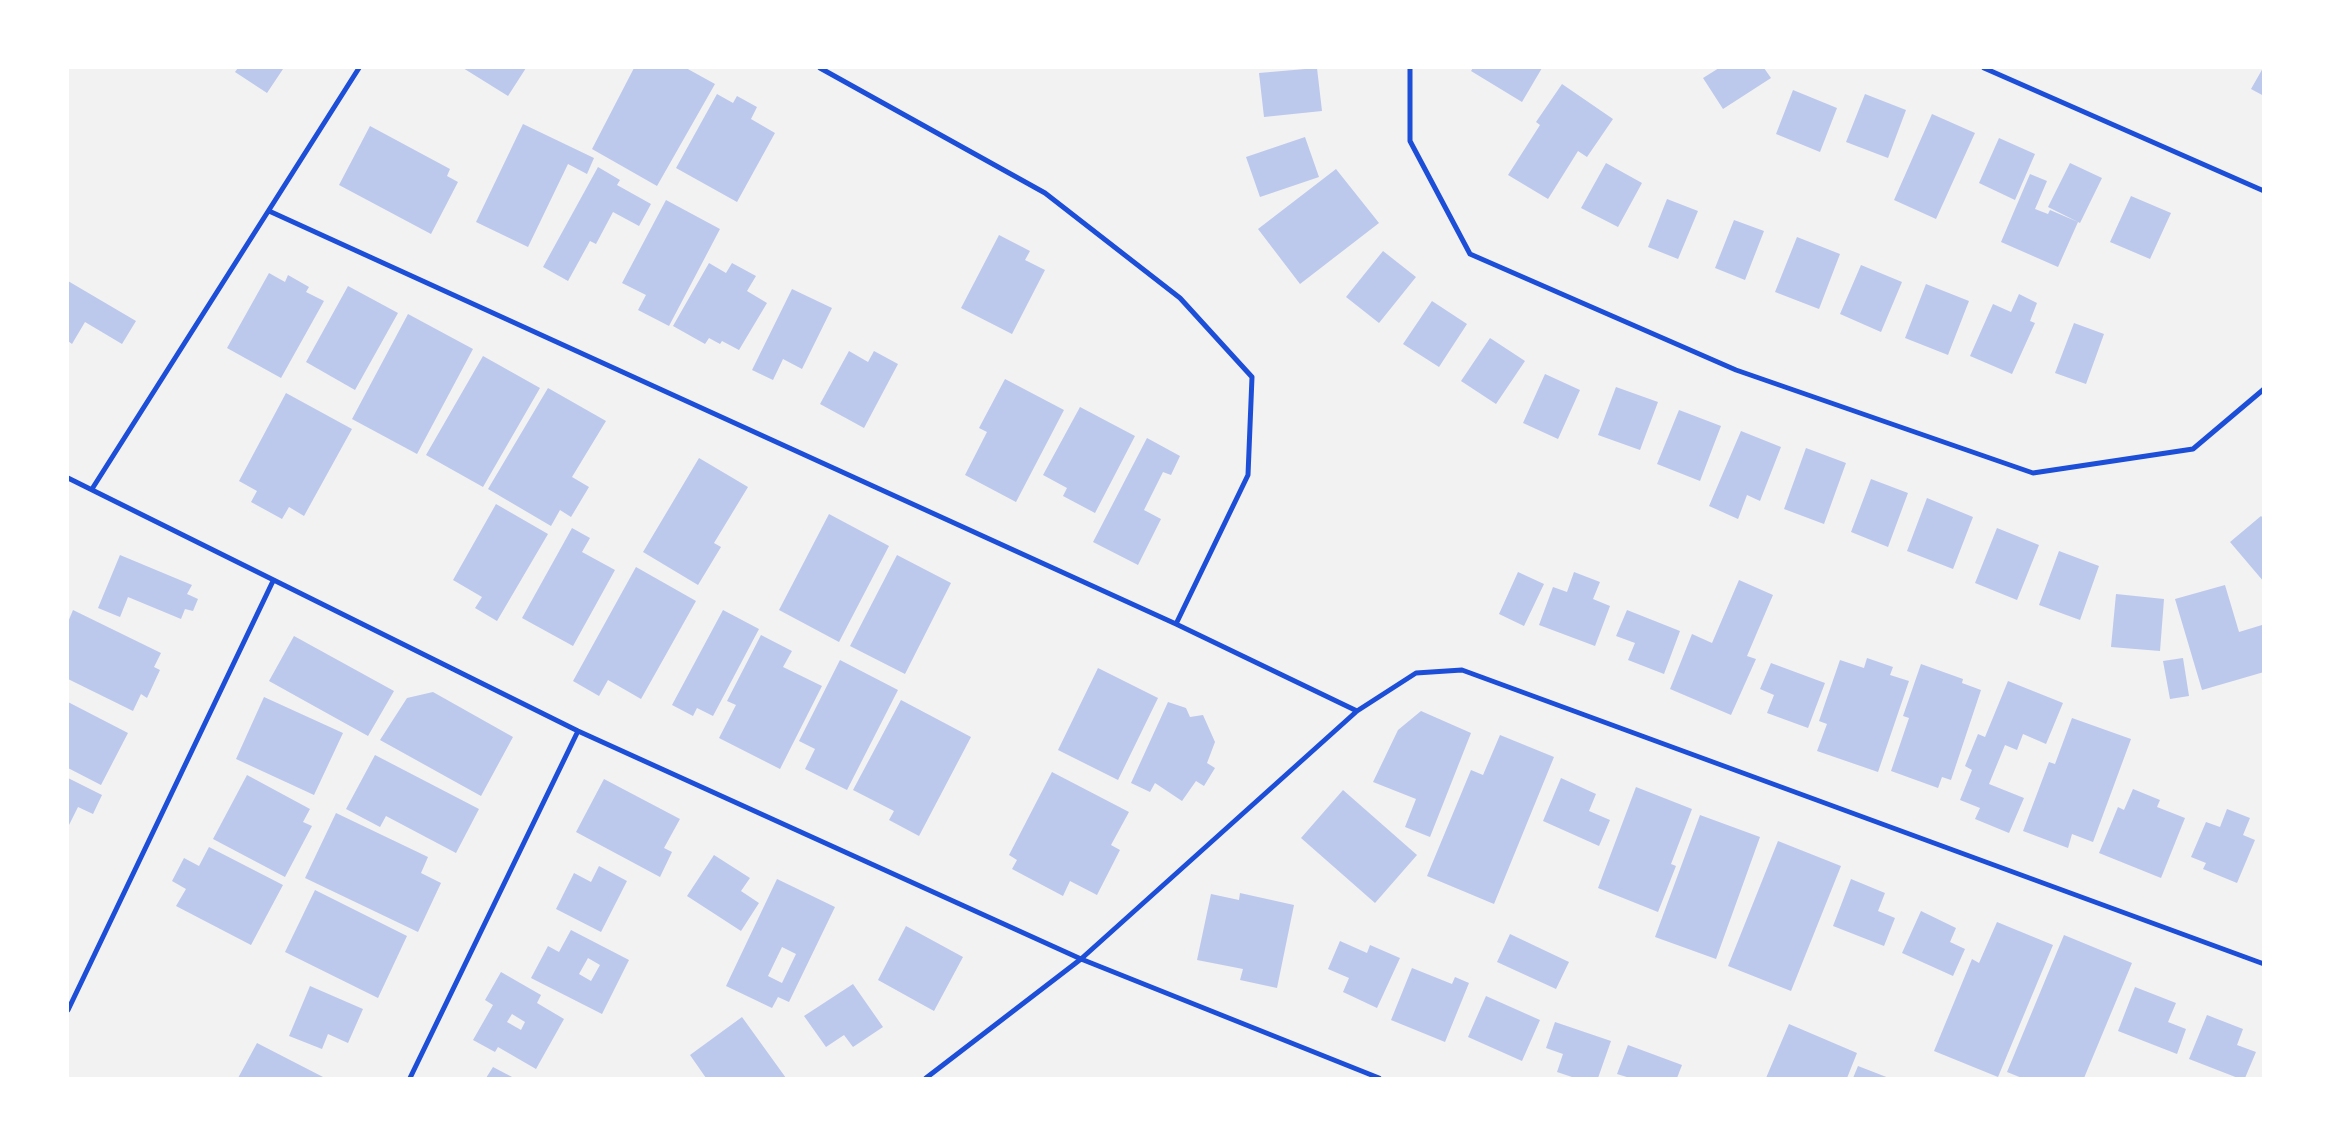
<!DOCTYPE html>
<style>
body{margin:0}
#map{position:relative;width:2331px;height:1146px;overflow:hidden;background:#f2f2f2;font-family:"Golos Text",sans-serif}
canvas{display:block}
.frame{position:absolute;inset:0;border:69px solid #fff;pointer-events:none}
</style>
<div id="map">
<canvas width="2331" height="1146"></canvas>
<div class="frame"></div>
</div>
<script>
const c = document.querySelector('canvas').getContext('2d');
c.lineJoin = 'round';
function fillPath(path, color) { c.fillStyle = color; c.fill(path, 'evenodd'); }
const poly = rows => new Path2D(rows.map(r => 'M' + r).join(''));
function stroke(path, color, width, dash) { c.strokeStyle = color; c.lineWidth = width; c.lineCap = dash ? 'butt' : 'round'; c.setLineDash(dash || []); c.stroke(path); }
fillPath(poly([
 [238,68,280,68,283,69,267,93,235,72],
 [463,68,526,68,508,96],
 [634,68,686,68,715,84,657,186,592,149],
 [1317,68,1322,111,1264,117,1259,73],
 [1473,68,1542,68,1522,102,1471,71],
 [1719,68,1764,68,1771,78,1723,109,1703,78],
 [2263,68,2264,68,2264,96,2251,89],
 [1562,84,1613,119,1587,157,1578,151,1548,199,1508,175,1540,125,1536,122],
 [1793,90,1837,108,1820,152,1776,134],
 [717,94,733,103,737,96,757,107,751,119,775,133,737,202,676,168],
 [1865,94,1906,110,1888,158,1846,142],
 [1932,114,1975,133,1936,219,1894,200],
 [523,124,594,158,587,174,568,164,528,247,476,222],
 [370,126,450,169,447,176,458,182,431,234,339,185],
 [1305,137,1319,177,1260,197,1246,157],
 [1999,138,2035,154,2015,200,1979,183],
 [1606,163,1642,183,1618,227,1581,208],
 [2070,163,2102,178,2080,223,2048,207],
 [598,167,620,180,617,185,651,204,639,226,613,212,596,244,590,241,568,281,543,267],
 [1336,169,1379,223,1300,284,1258,229],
 [2030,174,2047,181,2035,209,2048,214,2050,210,2078,222,2058,267,2001,242],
 [2131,196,2171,213,2150,259,2110,242],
 [1667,199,1698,211,1678,259,1648,247],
 [666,200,720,229,669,326,638,310,646,295,622,283],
 [1734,220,1764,231,1745,280,1715,268],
 [999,235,1030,251,1025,260,1045,270,1012,334,961,308],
 [1797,237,1840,254,1819,309,1775,292],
 [1383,251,1416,277,1379,323,1346,297],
 [709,263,726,273,732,263,756,276,747,291,767,303,739,350,722,341,720,344,709,338,705,344,673,326],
 [1861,265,1902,282,1881,332,1840,314],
 [269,273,285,282,288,275,309,287,306,292,324,301,281,378,227,348],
 [68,281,136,321,122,344,85,322,72,344,68,341],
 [1926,284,1969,301,1948,355,1905,338],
 [348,286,398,313,355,390,306,362],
 [792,289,832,308,802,369,783,359,773,380,752,370],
 [2019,294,2037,303,2030,321,2035,323,2012,374,1970,356,1993,304,2011,312],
 [1432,301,1467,324,1439,367,1403,344],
 [408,314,473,349,417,454,352,419],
 [2074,323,2104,334,2086,384,2055,373],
 [1490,338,1525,361,1496,404,1461,381],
 [849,351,868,362,874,351,898,364,864,428,820,404],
 [483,356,540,388,483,487,426,455],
 [1545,374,1580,390,1558,439,1523,423],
 [1005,379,1064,410,1016,502,965,475,987,432,979,428],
 [1616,387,1658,402,1640,450,1598,435],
 [548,388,606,421,572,477,589,487,571,517,560,510,551,526,488,489],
 [286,393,352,429,304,516,289,507,282,519,251,502,257,491,239,481],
 [1080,407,1135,436,1095,513,1063,496,1067,488,1043,475],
 [1679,410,1721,426,1700,481,1657,464],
 [1741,431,1781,447,1760,501,1747,495,1738,519,1709,506],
 [1147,438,1180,456,1171,475,1163,472,1144,510,1161,519,1138,565,1093,542],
 [1806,448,1846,463,1824,524,1784,509],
 [699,458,748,487,714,543,721,547,698,585,643,552],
 [1871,479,1908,493,1888,547,1851,532],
 [1927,498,1973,517,1953,569,1907,551],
 [496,504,548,534,497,621,475,608,482,597,453,580],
 [829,514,889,546,839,642,779,610],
 [2261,516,2264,519,2264,582,2230,542],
 [572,528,590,538,582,552,615,570,573,646,522,618],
 [1997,528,2039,545,2017,600,1975,583],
 [2059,551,2099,566,2080,620,2039,605],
 [120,555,192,585,187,594,198,599,193,611,185,609,181,619,128,597,120,617,98,608],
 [897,555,951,583,905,674,850,646],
 [636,567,696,601,641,699,608,680,599,696,573,681],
 [1518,572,1544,584,1524,626,1499,614],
 [1574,572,1600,582,1593,599,1610,606,1595,646,1539,625,1553,587,1567,592],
 [1739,580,1773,595,1747,656,1756,659,1731,715,1670,689,1692,634,1712,643],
 [2225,585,2239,632,2262,625,2264,672,2202,690,2175,599],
 [2116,594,2164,599,2160,651,2111,647],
 [73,610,161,653,154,667,160,670,147,698,141,694,133,711,68,679,68,622],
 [723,610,759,629,713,716,697,708,693,716,672,705],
 [1627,610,1680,631,1664,674,1628,660,1635,643,1616,636],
 [761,635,792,651,783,667,822,686,780,769,719,738,736,705,727,701],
 [294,636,394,691,368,736,269,681],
 [1867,658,1893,667,1890,675,1909,681,1878,772,1817,751,1827,724,1819,721,1840,660,1864,668],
 [2183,658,2189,696,2170,699,2163,661],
 [840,660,898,690,847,790,805,769,815,749,799,741],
 [1771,663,1825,683,1808,728,1767,713,1774,695,1760,689],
 [1921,664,1963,679,1962,683,1981,690,1951,780,1942,777,1938,788,1891,771,1909,718,1903,716],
 [1098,668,1158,698,1118,780,1058,750],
 [2008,681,2063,703,2046,744,2023,734,2017,750,2005,745,1989,784,2024,798,2009,833,1975,819,1980,808,1960,800,1972,770,1965,766,1978,734,1985,737],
 [433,692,513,737,481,796,380,740,407,698],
 [264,697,343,733,314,795,236,759],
 [901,700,971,737,919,836,889,820,894,811,853,790],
 [68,702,128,733,101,785,68,768],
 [1168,702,1186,708,1190,717,1203,715,1215,742,1207,763,1215,768,1204,786,1196,781,1182,801,1155,783,1150,792,1131,783],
 [1421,711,1471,733,1430,837,1405,827,1416,799,1373,782,1398,730],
 [2072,718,2131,739,2093,842,2072,834,2068,848,2023,831,2049,762,2055,764],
 [1500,735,1554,757,1494,904,1427,876,1471,770,1483,775],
 [375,755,479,809,456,853,386,816,380,827,346,809],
 [1052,772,1129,812,1111,845,1120,850,1097,895,1070,881,1063,896,1012,869,1017,860,1009,855],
 [247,775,310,809,303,822,312,826,285,877,213,839],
 [68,778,102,795,93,814,78,807,69,825],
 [1561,778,1596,794,1589,811,1610,820,1599,846,1543,821],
 [604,779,680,819,664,848,672,852,660,877,576,832],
 [1636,787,1692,809,1671,864,1676,866,1658,912,1598,888],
 [2133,789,2160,800,2157,807,2185,818,2161,878,2099,853,2118,807,2124,810],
 [1343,790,1417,855,1375,903,1301,838],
 [2227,809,2250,818,2243,835,2255,840,2237,883,2203,869,2206,863,2191,857,2206,822,2220,827],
 [336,813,428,857,421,873,441,883,418,932,305,878],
 [1700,815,1760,837,1716,959,1655,937],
 [1778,841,1841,866,1791,991,1728,966],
 [209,847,283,885,251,945,176,906,186,889,172,881,184,858,199,866],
 [714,855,750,878,741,891,759,903,741,931,687,896],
 [599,866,627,881,601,932,556,909,574,873,591,882],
 [777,879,835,907,789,1002,778,997,772,1008,726,986],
 [782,947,796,954,782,983,768,976],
 [1851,879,1885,893,1878,911,1895,918,1884,946,1833,926],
 [315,890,407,936,378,998,285,952],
 [1240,893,1294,905,1277,988,1240,980,1243,969,1197,960,1211,894,1239,900],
 [1921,911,1956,928,1950,942,1965,949,1953,976,1902,953],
 [1997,922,2053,945,1998,1077,1934,1051,1972,959,1979,963],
 [906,926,963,957,934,1011,878,980],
 [571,930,629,960,602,1014,531,978,548,946,559,952],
 [588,958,600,965,591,981,579,974],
 [1510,934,1569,962,1556,989,1497,962],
 [2064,935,2132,963,2084,1078,2022,1078,2007,1072],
 [1340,941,1367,953,1370,945,1400,958,1377,1008,1343,992,1349,978,1328,969],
 [1412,968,1452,984,1455,977,1469,983,1445,1042,1391,1020],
 [501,972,541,995,537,1003,564,1019,536,1069,498,1047,495,1052,473,1040,493,1005,485,1000],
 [512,1014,525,1022,521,1030,507,1022],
 [853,984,883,1027,853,1047,844,1035,826,1047,804,1016],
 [310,986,363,1009,348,1043,328,1034,322,1049,289,1036],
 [2135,987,2176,1003,2168,1022,2186,1029,2177,1054,2118,1031],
 [1486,996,1540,1020,1522,1061,1468,1037],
 [2207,1015,2243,1029,2237,1045,2256,1052,2245,1078,2238,1078,2189,1059],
 [742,1017,786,1078,706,1078,690,1055],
 [1555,1022,1611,1041,1598,1078,1575,1078,1557,1072,1563,1054,1546,1048],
 [1789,1024,1857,1053,1847,1078,1766,1078],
 [257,1043,325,1078,238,1078],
 [1628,1045,1682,1065,1677,1078,1630,1078,1617,1074],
 [1858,1066,1889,1078,1853,1078],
 [493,1067,514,1078,486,1078]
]), '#bdc9ec');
stroke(poly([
 [820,68,1045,193,1180,298,1252,377,1248,475,1176,624],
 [1410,68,1410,141,1470,254,1736,370,2033,473,2193,449,2264,389],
 [1984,68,2264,191],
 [269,211,1176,624,1357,711],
 [68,478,578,731,1081,959,1379,1078],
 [92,489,359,68],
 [68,1010,273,581],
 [410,1078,578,731],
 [926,1078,1081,959,1357,711,1416,673,1462,670,2264,964]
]), '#1d4ed8', 5);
</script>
